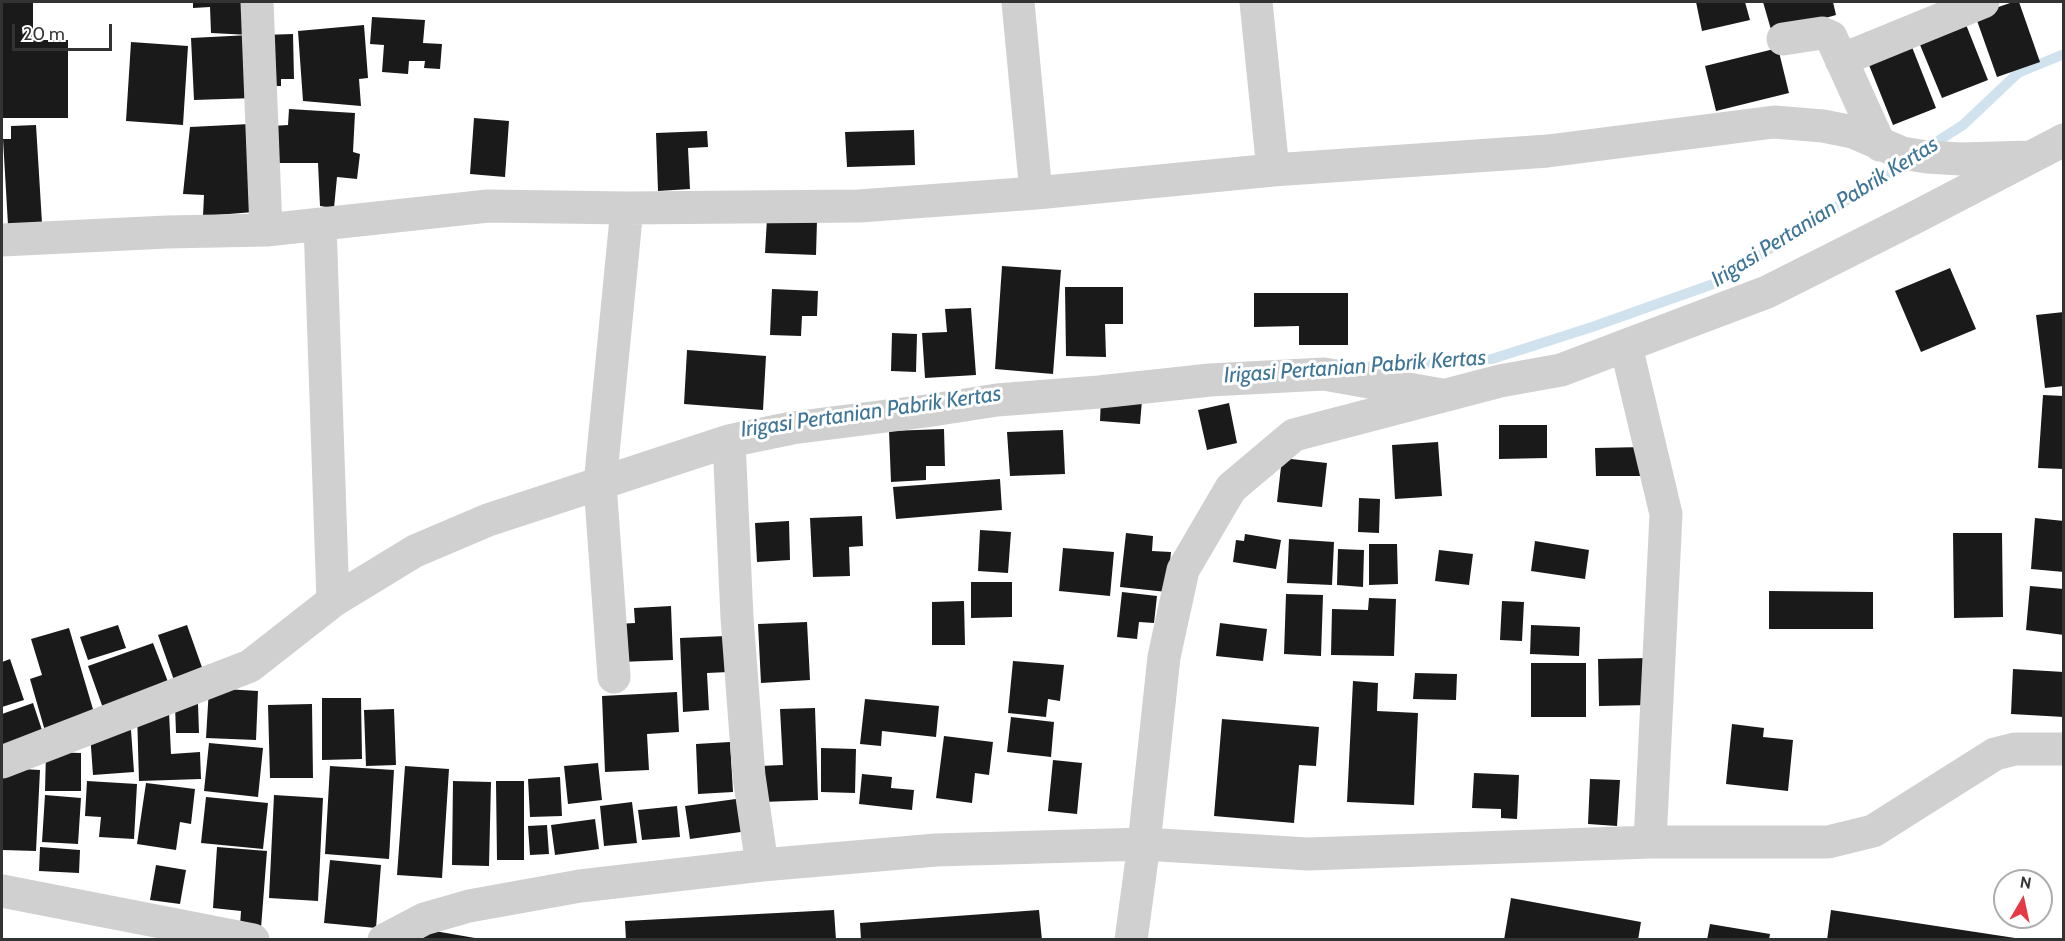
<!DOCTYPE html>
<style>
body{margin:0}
#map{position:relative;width:2065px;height:941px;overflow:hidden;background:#fff;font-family:Cabin,sans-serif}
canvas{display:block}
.frame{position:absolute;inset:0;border:3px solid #333;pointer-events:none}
.north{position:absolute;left:1993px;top:869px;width:60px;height:60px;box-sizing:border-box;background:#fff;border:2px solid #adadad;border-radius:50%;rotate:9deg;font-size:16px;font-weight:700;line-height:24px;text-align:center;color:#333}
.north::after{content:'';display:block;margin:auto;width:21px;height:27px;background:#e63946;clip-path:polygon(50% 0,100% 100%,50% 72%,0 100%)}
.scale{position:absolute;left:12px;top:24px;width:100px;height:27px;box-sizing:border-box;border:3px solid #333;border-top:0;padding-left:8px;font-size:18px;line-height:21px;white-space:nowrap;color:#333;-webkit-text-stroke:4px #fff;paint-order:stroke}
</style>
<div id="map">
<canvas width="2065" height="941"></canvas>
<div class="frame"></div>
<div class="north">N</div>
<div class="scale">20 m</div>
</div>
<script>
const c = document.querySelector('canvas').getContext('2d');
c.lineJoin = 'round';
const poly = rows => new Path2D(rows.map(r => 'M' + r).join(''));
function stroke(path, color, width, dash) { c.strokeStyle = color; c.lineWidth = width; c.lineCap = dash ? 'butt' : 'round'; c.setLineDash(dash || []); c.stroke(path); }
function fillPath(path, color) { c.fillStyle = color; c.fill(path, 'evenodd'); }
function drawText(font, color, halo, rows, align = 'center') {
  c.font = font + ' Cabin,sans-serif'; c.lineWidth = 6; c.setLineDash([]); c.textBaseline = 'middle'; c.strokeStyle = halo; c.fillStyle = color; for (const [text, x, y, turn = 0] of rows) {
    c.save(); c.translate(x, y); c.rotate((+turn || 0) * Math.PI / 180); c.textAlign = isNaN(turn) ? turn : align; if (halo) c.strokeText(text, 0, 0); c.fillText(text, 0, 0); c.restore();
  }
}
stroke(poly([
 [1927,148,1963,125,2018,73,2064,54],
 [1361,367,1492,359,1592,327,1716,283,1907,162]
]), '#cfe2ee', 10);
fillPath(poly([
 [2,2,33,2,33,40,68,40,68,118,2,118],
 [193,2,252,2,255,98,194,100,191,38,250,35,211,33,210,7,193,8],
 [1696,2,1745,2,1750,20,1702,31],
 [1763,2,1833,2,1836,15,1772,33],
 [2013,2,2019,2,2040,62,1997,77,1975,15],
 [372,17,425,20,423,43,442,44,440,69,424,68,425,61,409,61,408,74,382,72,384,45,370,44],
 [1965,22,1988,80,1942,98,1918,40],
 [364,25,368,78,359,79,361,106,303,101,298,31],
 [293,34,294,79,281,79,281,86,264,86,263,35],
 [131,42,188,46,183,125,126,121],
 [1912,47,1936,108,1893,125,1869,65],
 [1778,48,1789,93,1716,111,1705,66],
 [289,109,355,113,353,152,360,154,357,179,337,177,334,208,320,206,318,163,277,163,272,126,288,125],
 [474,118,509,121,505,177,470,174],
 [250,124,254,212,203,216,204,195,183,194,190,127],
 [36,125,42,223,8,225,3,139,11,139,11,126],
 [914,130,915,165,847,167,845,132],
 [707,131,708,147,688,148,690,189,658,191,656,133],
 [767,218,817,220,816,255,765,253],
 [1002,266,1061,270,1053,374,995,369],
 [1950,268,1976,329,1921,352,1895,291],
 [1065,287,1123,287,1123,324,1105,324,1106,357,1066,356],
 [772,289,818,291,817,316,802,316,801,336,770,335],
 [1254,293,1348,293,1348,345,1299,345,1299,326,1254,327],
 [971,308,976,375,925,378,922,333,947,332,945,309],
 [2064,312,2064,386,2045,388,2036,315],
 [892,333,917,334,916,372,891,371],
 [687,350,766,356,763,410,684,404],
 [2043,395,2064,396,2064,469,2038,468],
 [1101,397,1142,400,1140,424,1100,421],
 [1229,403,1237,443,1207,450,1198,410],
 [1499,425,1547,425,1547,458,1499,459],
 [944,429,945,466,926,466,926,480,891,482,889,431],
 [1063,430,1065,474,1010,476,1007,432],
 [1438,442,1442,496,1395,499,1392,445],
 [1644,447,1645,476,1596,476,1595,448],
 [1282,458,1327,463,1322,507,1277,502],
 [1000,479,1002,510,896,519,893,487],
 [1359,498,1380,499,1379,533,1358,532],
 [862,516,863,546,849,547,850,576,813,577,810,518],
 [2035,518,2064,521,2064,572,2031,569],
 [789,521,790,560,757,562,755,523],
 [980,530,1011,532,1008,573,978,571],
 [1126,533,1153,536,1152,551,1171,552,1167,592,1120,587],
 [1953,533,2002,533,2003,617,1954,618],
 [1245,534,1281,540,1276,569,1233,562,1236,540,1244,541],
 [1289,539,1334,542,1332,585,1287,583],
 [1535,541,1589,550,1585,579,1531,571],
 [1369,544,1397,544,1398,584,1369,585],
 [1063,548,1114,552,1110,596,1059,591],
 [1338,549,1364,550,1363,587,1337,585],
 [1439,550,1473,554,1469,585,1435,581],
 [971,582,1012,582,1012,617,971,618],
 [2030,586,2064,589,2064,635,2026,630],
 [1769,591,1873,592,1873,629,1769,629],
 [1122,592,1157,596,1154,623,1139,622,1137,639,1117,637],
 [1286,594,1323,595,1321,656,1284,654],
 [1369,598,1396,599,1394,656,1331,655,1332,609,1368,610],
 [964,601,965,645,932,645,932,602],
 [1502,601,1524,602,1522,641,1500,640],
 [671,606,673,660,619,662,617,624,635,623,634,608],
 [807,622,810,680,761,683,758,624],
 [1220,623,1267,629,1263,661,1216,656],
 [118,625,126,648,88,660,80,637],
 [187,625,204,673,175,683,158,635],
 [1531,625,1580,627,1579,656,1530,654],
 [69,628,95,716,45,731,30,679,42,675,31,639],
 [726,636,728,672,707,673,709,710,683,712,680,638],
 [153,643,170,687,104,711,88,666],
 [1650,658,1651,705,1599,706,1598,659],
 [10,659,24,700,2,707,2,662],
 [1013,661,1064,665,1060,701,1048,699,1046,717,1008,713],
 [1531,663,1586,663,1586,717,1531,717],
 [2013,669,2064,672,2064,717,2011,714],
 [1415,673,1457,674,1456,700,1413,699],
 [1353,681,1378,683,1377,711,1418,713,1414,805,1347,802],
 [209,688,258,691,256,740,206,738],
 [677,692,679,732,647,734,649,770,605,772,602,696],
 [322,698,361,698,362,759,322,760],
 [865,699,939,706,936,737,882,731,881,746,860,744],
 [33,703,43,733,2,747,2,714],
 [198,704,199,733,176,733,175,705],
 [312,704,313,778,270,778,268,705],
 [815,708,818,800,762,802,760,766,783,765,780,709],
 [394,709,396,765,366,766,364,710],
 [169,712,171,754,200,752,201,779,139,781,137,713],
 [1011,717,1054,722,1051,757,1007,752],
 [1222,719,1319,727,1316,766,1299,765,1294,823,1214,816],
 [1732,724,1764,728,1763,737,1793,740,1788,791,1726,784],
 [131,730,134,772,93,775,90,733],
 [944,736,993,742,989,775,975,773,972,803,936,798],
 [730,742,733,792,698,794,696,744],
 [209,743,263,748,258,797,204,791],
 [821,748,856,749,855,793,821,792],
 [46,752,81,753,81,791,45,791],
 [1053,760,1082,763,1077,814,1048,811],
 [598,763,602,800,568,804,564,766],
 [330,766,394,770,389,859,325,854],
 [405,766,449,769,442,878,397,875],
 [2,768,40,770,36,851,2,850],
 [1474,773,1519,775,1517,819,1501,818,1501,809,1472,808],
 [862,774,892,777,891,788,914,790,912,810,859,804],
 [560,777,562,816,530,817,528,779],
 [1590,779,1620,780,1617,826,1588,824],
 [87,781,137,784,134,839,99,837,101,817,85,816],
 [453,781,491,782,489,866,452,865],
 [496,781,524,781,524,860,497,860],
 [146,783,195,789,191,824,180,822,176,850,137,844],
 [45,795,81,798,78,844,42,842],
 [274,795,323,798,318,901,269,898],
 [206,797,268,803,263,849,201,843],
 [743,798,748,831,690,839,685,806],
 [632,802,637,843,604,846,600,806],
 [677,806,680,837,642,840,638,810],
 [595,819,599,849,555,855,551,825],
 [547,825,549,854,530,855,528,826],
 [40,847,80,850,79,873,39,871],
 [217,847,267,851,261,928,240,926,241,911,213,908],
 [330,860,381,865,376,928,324,923],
 [156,865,186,870,180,904,150,900],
 [1511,898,1641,922,1638,940,1504,940],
 [834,910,836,940,626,940,625,921],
 [1039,910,1042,940,861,940,860,923],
 [1831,910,2015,938,2015,940,1827,940],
 [1710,924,1770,934,1769,940,1707,940],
 [423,929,475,938,475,940,421,940]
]), '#1a1a1a');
stroke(poly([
 [257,2,266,230],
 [1018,2,1036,193],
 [1256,2,1273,170],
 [1783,39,1822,33,1831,37,1880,145],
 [1841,60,1983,2],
 [320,224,333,601],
 [2,240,167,232,266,230,488,206,627,208,859,206,1036,193,1273,170,1548,151,1774,122,1823,126,1853,132,1902,153,1927,157,1961,159,2030,157],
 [1626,346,1666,514,1650,842],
 [729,441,737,618,749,776,762,865],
 [614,677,600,484,627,208],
 [2,762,250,666,333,601,415,551,488,520,729,441,792,428,926,411,997,400,1099,392,1210,380,1324,374,1442,395],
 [2,891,253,940],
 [384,940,424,919,469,906,580,886,762,865,936,850,1144,844,1308,854,1650,842,1828,842,1873,831,1995,754,2015,749,2064,749],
 [1131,940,1144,844,1164,657,1183,570,1231,488,1294,435,1500,381,1561,370,1767,292,1912,219,2064,140]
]), '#d0d0d0', 33);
drawText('italic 22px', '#3f7597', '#fff', [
 ["Irigasi Pertanian Pabrik Kertas",1825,212,-32],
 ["Irigasi Pertanian Pabrik Kertas",1355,367,-4],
 ["Irigasi Pertanian Pabrik Kertas",871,412,-8]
]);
</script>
